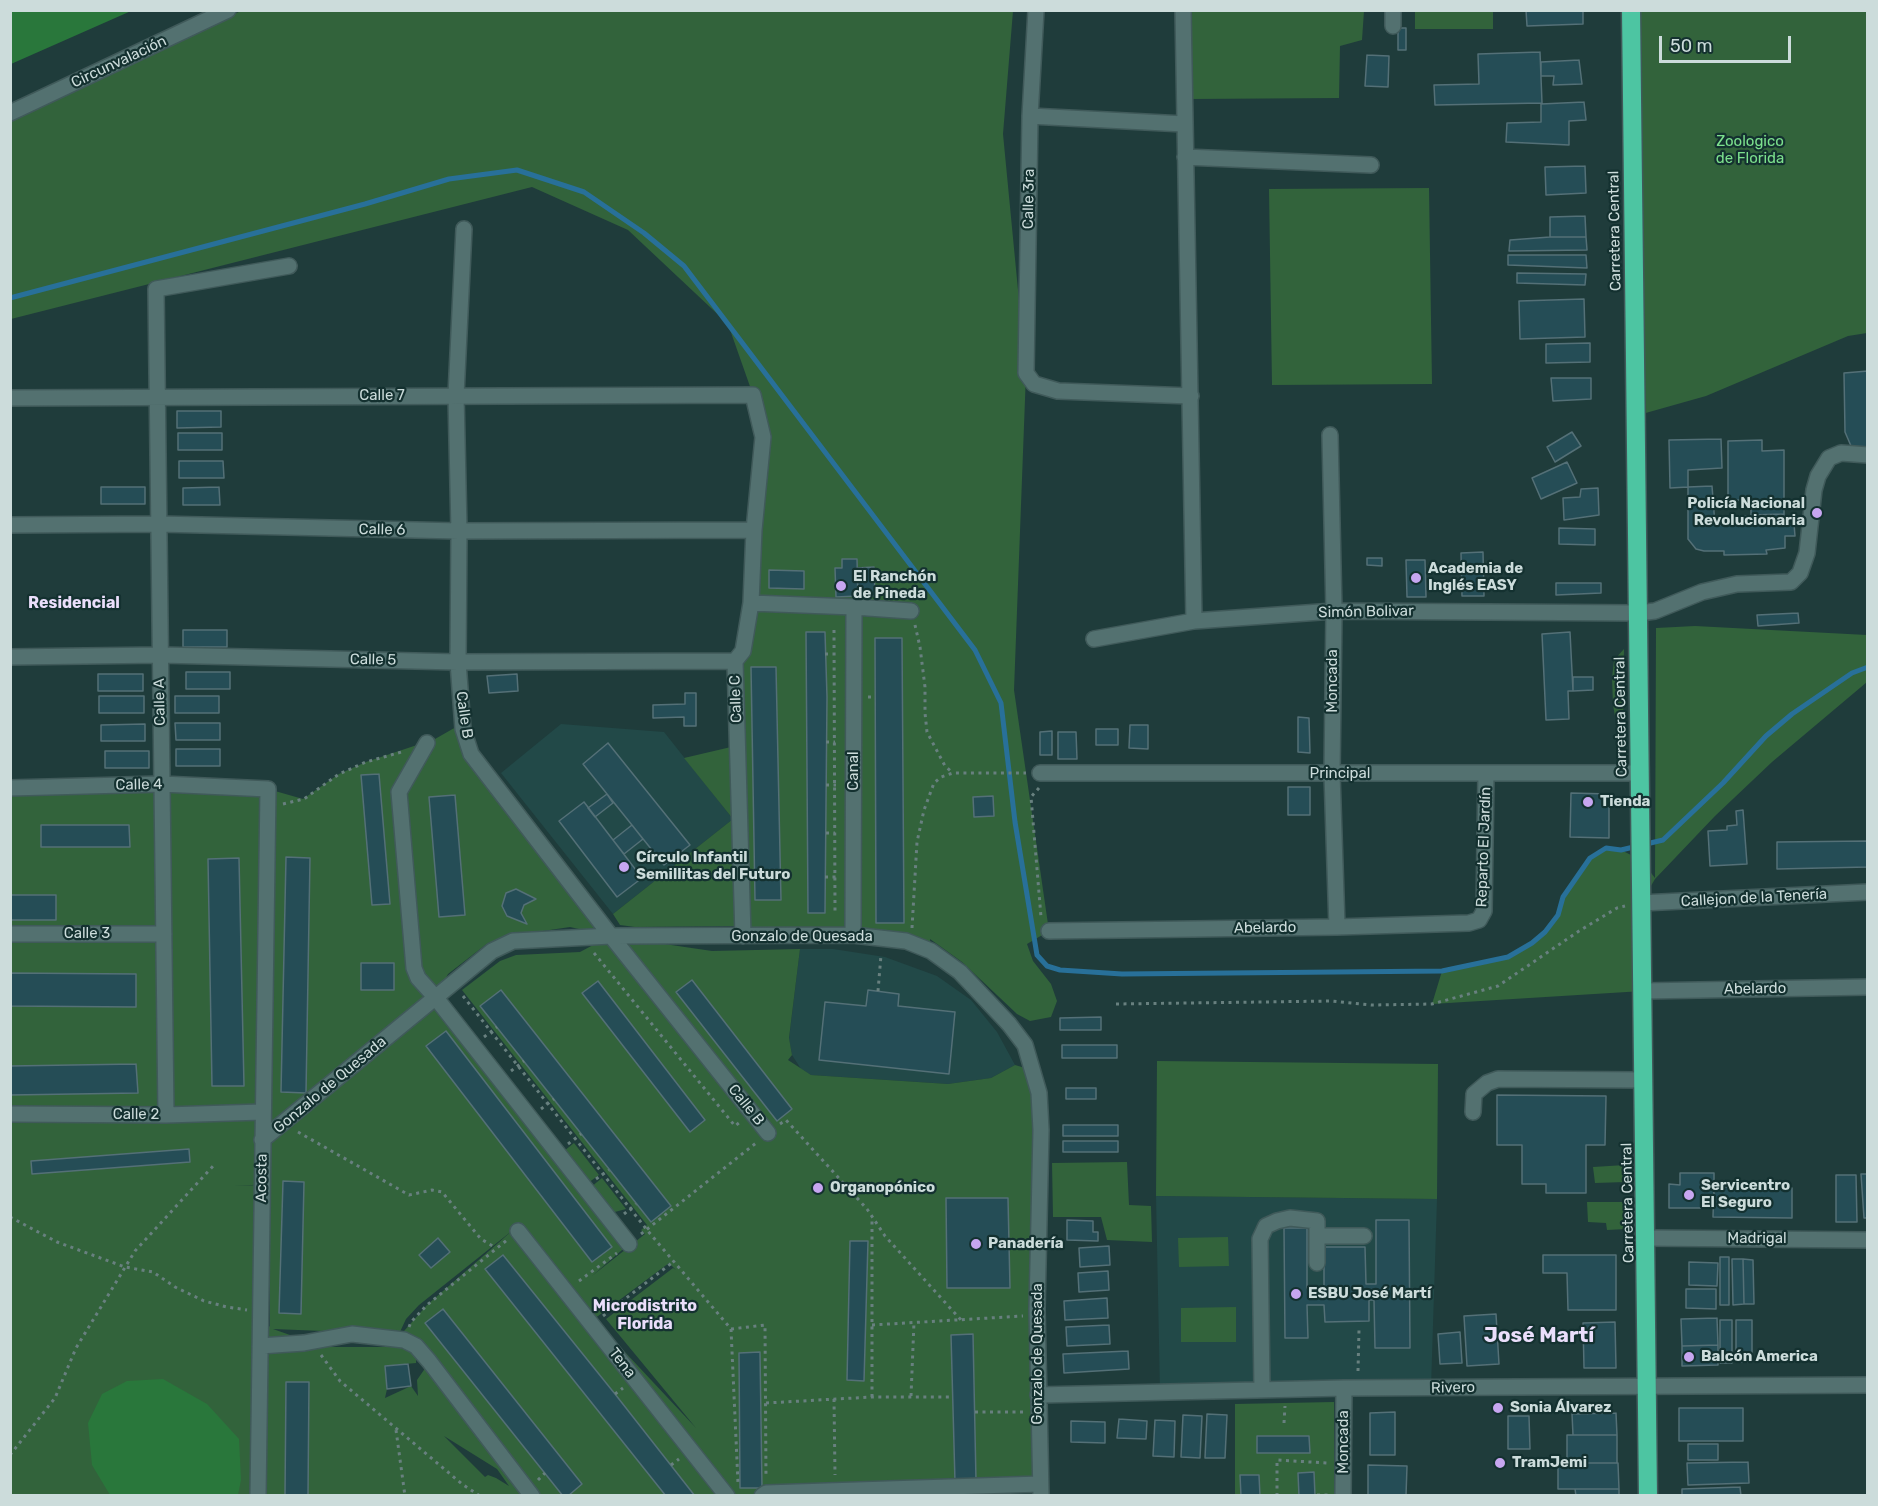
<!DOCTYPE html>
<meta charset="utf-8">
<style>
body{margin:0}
#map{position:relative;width:1878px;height:1506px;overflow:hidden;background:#1f3c3b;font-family:Rubik,sans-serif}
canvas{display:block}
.frame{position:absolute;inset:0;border:12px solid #ccdcdb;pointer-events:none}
.scale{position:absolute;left:1659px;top:36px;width:132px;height:27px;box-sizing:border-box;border:3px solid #ccdcdb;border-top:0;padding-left:8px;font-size:18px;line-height:21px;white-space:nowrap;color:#ccdcdb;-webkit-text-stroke:4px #143130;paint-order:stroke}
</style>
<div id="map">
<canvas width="1878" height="1506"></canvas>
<div class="frame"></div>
<div class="scale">50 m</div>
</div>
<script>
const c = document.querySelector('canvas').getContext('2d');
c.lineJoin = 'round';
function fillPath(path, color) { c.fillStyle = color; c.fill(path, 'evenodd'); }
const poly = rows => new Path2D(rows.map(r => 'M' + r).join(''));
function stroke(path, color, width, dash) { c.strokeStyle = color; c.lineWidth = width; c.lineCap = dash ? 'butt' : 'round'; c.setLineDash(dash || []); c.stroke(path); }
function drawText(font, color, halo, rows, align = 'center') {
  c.font = font + ' Rubik,sans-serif'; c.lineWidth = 4.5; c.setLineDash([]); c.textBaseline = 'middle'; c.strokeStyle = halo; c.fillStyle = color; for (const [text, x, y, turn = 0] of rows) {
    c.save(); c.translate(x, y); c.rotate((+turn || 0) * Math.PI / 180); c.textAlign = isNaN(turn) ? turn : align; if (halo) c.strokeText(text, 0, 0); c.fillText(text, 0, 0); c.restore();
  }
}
fillPath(poly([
 [561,724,664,732,733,819,613,914,501,773],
 [800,949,833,949,885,957,937,976,971,1000,997,1032,1015,1065,991,1078,948,1084,811,1075,801,1069,792,1055,789,1039],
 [1156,1196,1437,1199,1431,1388,1160,1392]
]), '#224948');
fillPath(poly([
 [241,11,1013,11,1003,134,1026,373,1014,690,1049,931,1027,944,1033,961,1051,984,1057,1001,1051,1017,1030,1021,1017,1014,962,962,930,939,931,951,853,935,739,926,635,927,620,925,613,914,733,819,684,758,731,747,743,651,763,437,753,395,728,324,628,230,532,187,11,319,10,116],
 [1189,11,1364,11,1362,40,1340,46,1339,98,1190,99],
 [1415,11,1493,11,1493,29,1415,29],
 [1631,11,1868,11,1867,333,1848,336,1706,396,1635,416],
 [1429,188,1432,384,1272,385,1269,189],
 [1695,626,1867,635,1867,682,1772,762,1715,816,1655,879,1641,903,1643,991,1432,1004,1442,971,1508,957,1545,932,1558,915,1563,897,1590,858,1606,848,1621,850,1641,860,1655,878,1656,628],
 [1624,649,1623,733,1615,716,1613,705,1612,678,1614,660],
 [463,723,471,754,610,936,712,951,800,949,789,1038,792,1055,788,1060,811,1075,948,1084,991,1078,1015,1065,1032,1070,1040,1484,762,1496,11,1495,10,788,268,789,303,799,339,774,366,762,435,739],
 [570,927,610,936,580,952,516,955,500,961,462,990,647,1225,641,1230,645,1234,592,1276,629,1244,436,998,448,974,488,943,516,935],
 [270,1184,270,1327,260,1311,262,1185,234,1186],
 [513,1230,427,1305,397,1339,409,1351,399,1347,324,1347,273,1329,399,1334,406,1319,419,1305],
 [669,1263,676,1270,673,1268,606,1319,696,1428,594,1319],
 [416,1357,426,1367,417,1380,418,1396,411,1386,385,1398,387,1389,385,1366,416,1363],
 [444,1436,497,1469,509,1486,496,1478,488,1475,485,1477],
 [1157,1061,1438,1064,1437,1199,1156,1196],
 [574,1143,599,1175,588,1183,564,1151],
 [1127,1162,1129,1205,1151,1206,1152,1242,1107,1240,1101,1217,1053,1217,1052,1163],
 [1625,1165,1626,1182,1595,1183,1593,1167],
 [602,1178,626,1209,611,1213,591,1187],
 [1587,1202,1625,1202,1626,1229,1607,1230,1606,1223,1588,1222],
 [1228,1237,1229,1266,1179,1267,1178,1238],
 [1236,1307,1236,1342,1181,1342,1181,1308],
 [1334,1402,1334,1495,1235,1495,1235,1404]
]), '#32633b');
fillPath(poly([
 [11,10,131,10,131,11,11,64],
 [163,1379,207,1404,239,1439,241,1480,238,1495,110,1495,92,1465,88,1423,102,1394,127,1381]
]), '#29773b');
stroke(poly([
 [10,298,365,204,449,179,517,170,584,192,644,233,684,266,975,650,1001,703,1015,822,1037,955,1047,966,1060,970,1122,974,1442,971,1508,957,1532,943,1545,932,1558,915,1563,897,1590,858,1606,848,1621,850,1663,840,1723,783,1766,736,1792,714,1852,673,1868,667]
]), '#287099', 5);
const building = poly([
 [1526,10,1583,10,1583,24,1527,26,1526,10],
 [1398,28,1406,28,1406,50,1398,50,1398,28],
 [1540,52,1542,103,1435,105,1434,85,1479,84,1478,54,1540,52],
 [1367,55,1389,56,1388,87,1365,86,1367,55],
 [1579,60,1582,84,1553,85,1554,76,1541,76,1541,62,1579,60],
 [1584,102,1586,120,1569,121,1569,145,1506,142,1507,123,1541,122,1541,104,1584,102],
 [1585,166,1586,193,1546,195,1545,167,1585,166],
 [1585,216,1586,237,1550,237,1550,217,1585,216],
 [1550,237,1586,237,1587,250,1509,251,1510,240,1550,237],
 [1508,255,1586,255,1587,268,1508,265,1508,255],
 [1517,273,1586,274,1585,285,1517,283,1517,273],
 [1584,299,1585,337,1520,339,1519,301,1584,299],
 [1590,343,1590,362,1546,363,1546,344,1590,343],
 [1868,371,1868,449,1856,449,1851,446,1845,432,1844,373,1868,371],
 [1551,378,1591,378,1591,399,1553,401,1551,378],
 [177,411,221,411,221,427,177,428,177,411],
 [1572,432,1581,446,1555,462,1547,447,1572,432],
 [178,433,222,433,222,450,178,450,178,433],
 [1721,439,1722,468,1688,470,1688,487,1670,488,1669,440,1721,439],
 [1762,440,1762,451,1784,450,1784,514,1751,515,1751,507,1763,507,1763,500,1728,500,1728,441,1762,440],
 [179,461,223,461,224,478,179,478,179,461],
 [1567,462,1577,483,1541,499,1532,478,1567,462],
 [1712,486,1715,525,1721,525,1721,517,1784,514,1785,523,1794,524,1795,536,1785,536,1785,548,1766,550,1767,554,1724,555,1724,551,1704,551,1696,549,1688,539,1688,487,1712,486],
 [101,487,145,487,145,504,101,504,101,487],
 [219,487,220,505,183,505,183,488,219,487],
 [1598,488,1599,515,1564,520,1563,498,1580,497,1581,489,1598,488],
 [1559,528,1595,529,1595,545,1559,544,1559,528],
 [1483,552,1484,596,1462,596,1461,553,1483,552],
 [1367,558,1382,558,1382,566,1367,565,1367,558],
 [842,559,857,559,858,596,836,597,835,568,842,568,842,559],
 [1406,560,1425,560,1426,597,1407,597,1406,560],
 [874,567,875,596,858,596,857,568,874,567],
 [769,570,804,571,804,589,769,588,769,570],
 [1556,583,1601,583,1601,593,1556,595,1556,583],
 [1798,613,1799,623,1758,626,1757,615,1798,613],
 [183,630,227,630,227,647,183,647,183,630],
 [806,632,825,632,827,697,825,913,808,913,806,632],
 [1570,632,1573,691,1568,691,1569,719,1546,720,1542,634,1570,632],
 [875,638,902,638,904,923,876,923,875,638],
 [751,667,776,667,781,900,755,900,751,667],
 [186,672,230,672,230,689,186,689,186,672],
 [98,674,143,674,143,691,98,691,98,674],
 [517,674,518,691,489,693,487,676,517,674],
 [1573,677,1593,677,1593,690,1573,691,1573,677],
 [685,693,696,693,696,726,684,726,684,717,653,718,653,705,685,704,685,693],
 [99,696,144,696,144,713,99,713,99,696],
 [175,696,219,696,219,713,175,713,175,696],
 [1298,717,1309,718,1310,753,1298,752,1298,717],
 [175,723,220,723,220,740,176,740,175,723],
 [145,724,145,741,101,741,101,725,145,724],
 [1130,725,1148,725,1148,749,1129,748,1130,725],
 [1096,729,1118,729,1118,745,1096,745,1096,729],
 [1052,731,1052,755,1040,755,1040,732,1052,731],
 [1058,732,1076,732,1077,759,1058,759,1058,732],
 [608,743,690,845,664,865,583,764,608,743],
 [176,749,220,749,220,766,176,766,176,749],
 [105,751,149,751,149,768,105,768,105,751],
 [379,774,390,904,372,905,361,775,379,774],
 [1288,787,1310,787,1310,815,1288,815,1288,787],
 [1571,793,1609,794,1609,838,1570,837,1571,793],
 [607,794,613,803,595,817,588,808,607,794],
 [455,795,465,915,439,917,429,797,455,795],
 [993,796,994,816,974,817,973,797,993,796],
 [584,802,642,878,617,897,559,821,584,802],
 [1743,810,1747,864,1710,866,1708,831,1727,830,1727,826,1737,825,1736,811,1743,810],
 [41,825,129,825,130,847,41,847,41,825],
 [632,825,643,839,624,854,613,840,632,825],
 [1868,841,1868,867,1777,869,1777,842,1868,841],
 [286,857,310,858,306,1093,281,1092,286,857],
 [239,858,244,1086,212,1086,208,859,239,858],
 [516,889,536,899,524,905,521,913,527,924,507,916,502,906,506,893,516,889],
 [10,895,56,895,56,920,10,920,10,895],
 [361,963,394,963,394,990,361,990,361,963],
 [10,973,136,974,136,1007,10,1006,10,973],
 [692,980,792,1109,777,1121,676,992,692,980],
 [598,981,705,1120,690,1132,582,993,598,981],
 [501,990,671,1206,651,1222,480,1006,501,990],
 [868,990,899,994,898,1006,955,1012,949,1074,819,1060,825,1002,866,1006,868,990],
 [1101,1017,1101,1030,1060,1030,1060,1018,1101,1017],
 [446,1031,612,1247,592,1262,426,1046,446,1031],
 [1062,1045,1117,1045,1117,1058,1062,1058,1062,1045],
 [136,1064,138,1093,10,1095,10,1066,136,1064],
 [1066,1088,1096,1088,1096,1099,1066,1099,1066,1088],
 [1497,1095,1606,1096,1605,1145,1586,1145,1586,1193,1546,1193,1546,1184,1522,1184,1522,1145,1497,1145,1497,1095],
 [1063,1125,1118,1125,1118,1136,1063,1136,1063,1125],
 [1063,1141,1118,1141,1118,1152,1063,1152,1063,1141],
 [189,1149,190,1162,32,1174,31,1161,189,1149],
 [1680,1173,1714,1173,1714,1208,1669,1208,1669,1184,1680,1185,1680,1173],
 [1861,1174,1868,1174,1868,1218,1864,1218,1861,1174],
 [1836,1175,1856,1175,1857,1222,1836,1222,1836,1175],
 [283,1181,304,1182,301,1314,279,1313,283,1181],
 [1714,1187,1792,1188,1792,1218,1713,1217,1714,1187],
 [946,1198,1008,1198,1010,1288,947,1288,946,1198],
 [1067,1220,1093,1221,1093,1232,1098,1232,1098,1241,1067,1240,1067,1220],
 [1376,1220,1409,1220,1410,1348,1375,1348,1374,1300,1369,1300,1369,1321,1325,1322,1324,1305,1307,1305,1308,1338,1285,1338,1284,1228,1307,1228,1307,1288,1324,1288,1324,1247,1365,1247,1366,1284,1376,1284,1376,1220],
 [438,1238,450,1252,431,1268,419,1255,438,1238],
 [850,1241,868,1241,864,1381,847,1380,850,1241],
 [1109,1246,1110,1265,1080,1267,1079,1248,1109,1246],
 [503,1255,615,1394,695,1496,666,1496,485,1269,503,1255],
 [1543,1255,1616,1255,1616,1310,1568,1310,1567,1273,1543,1273,1543,1255],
 [1720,1257,1729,1257,1729,1305,1720,1305,1720,1257],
 [1732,1259,1743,1259,1744,1304,1733,1305,1732,1259],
 [1743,1259,1753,1260,1754,1304,1744,1304,1743,1259],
 [1689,1262,1718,1263,1717,1286,1689,1285,1689,1262],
 [1108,1271,1109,1290,1079,1292,1078,1273,1108,1271],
 [1686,1289,1716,1289,1716,1309,1686,1308,1686,1289],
 [1107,1298,1108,1318,1065,1320,1064,1301,1107,1298],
 [443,1309,582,1484,568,1496,563,1496,425,1323,443,1309],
 [1496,1314,1499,1364,1467,1366,1464,1316,1496,1314],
 [1717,1318,1718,1345,1682,1346,1681,1319,1717,1318],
 [1720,1320,1732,1320,1732,1363,1720,1363,1720,1320],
 [1736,1320,1752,1320,1752,1362,1736,1362,1736,1320],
 [1615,1322,1616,1368,1584,1368,1583,1323,1615,1322],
 [1109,1325,1110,1344,1067,1346,1066,1327,1109,1325],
 [1460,1332,1462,1363,1440,1364,1438,1334,1460,1332],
 [973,1334,976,1481,955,1482,951,1335,973,1334],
 [1718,1345,1718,1365,1682,1366,1682,1346,1718,1345],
 [1128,1351,1129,1369,1064,1373,1063,1354,1128,1351],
 [760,1352,762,1488,740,1488,739,1353,760,1352],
 [408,1364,411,1386,387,1389,385,1366,408,1364],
 [286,1382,309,1382,308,1496,285,1496,286,1382],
 [1679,1408,1743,1408,1743,1441,1679,1441,1679,1408],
 [1395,1412,1395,1455,1370,1455,1370,1413,1395,1412],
 [1616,1413,1617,1435,1573,1435,1572,1414,1616,1413],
 [1207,1414,1227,1415,1225,1458,1205,1458,1207,1414],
 [1183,1415,1202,1416,1200,1458,1181,1457,1183,1415],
 [1508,1416,1529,1416,1530,1449,1508,1449,1508,1416],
 [1119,1419,1147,1421,1146,1439,1117,1438,1119,1419],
 [1155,1420,1175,1421,1174,1457,1153,1456,1155,1420],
 [1071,1421,1105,1422,1105,1443,1071,1442,1071,1421],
 [1567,1435,1617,1435,1617,1463,1567,1463,1567,1435],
 [1257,1436,1309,1436,1310,1453,1257,1453,1257,1436],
 [1688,1444,1718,1444,1718,1460,1688,1460,1688,1444],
 [1748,1462,1749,1483,1688,1485,1687,1463,1748,1462],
 [1558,1463,1618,1463,1619,1489,1558,1489,1558,1463],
 [1368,1465,1407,1466,1406,1496,1368,1496,1368,1465],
 [1314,1472,1315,1496,1299,1496,1298,1473,1314,1472],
 [1240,1475,1259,1475,1260,1496,1241,1496,1240,1475],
 [1740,1487,1741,1496,1682,1496,1682,1489,1740,1487],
 [1575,1489,1619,1489,1619,1496,1576,1496,1575,1489]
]);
fillPath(building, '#254d56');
stroke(building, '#547077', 1.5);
const minor = poly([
 [1036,10,1030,116,1026,373,1034,384,1058,391,1191,396],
 [1183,10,1194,621],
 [1393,26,1393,10],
 [10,113,228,10],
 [1030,116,1184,124],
 [1185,157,1371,165],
 [464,229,456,395,459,531,458,662,463,729,471,754,611,936,768,1133],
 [10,398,753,395,763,437,754,530,751,603,743,651,735,661,743,936],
 [1330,435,1334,611,1332,774,1337,927],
 [10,525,158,524,459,531,754,530],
 [751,603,854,607,911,611],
 [1094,639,1194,621,1334,611,1639,613,1655,611,1702,592,1737,584,1791,582,1800,573,1807,553,1814,490,1818,476,1829,458,1841,453,1868,455],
 [10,657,160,655,458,662,735,661],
 [427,743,399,792,414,968,418,978,436,998,629,1244],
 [1040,773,1640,773],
 [10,788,162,784,268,789,258,1496],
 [1641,903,1868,892],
 [1049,931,1337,927,1469,923,1479,920,1484,911,1486,773],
 [10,934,164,934],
 [853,935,854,607],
 [1643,991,1868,987],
 [1473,1112,1474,1094,1487,1083,1498,1079,1644,1080],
 [10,1114,166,1115,262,1112],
 [166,1115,156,289,289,266],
 [262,1140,492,951,513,941,611,936,853,935,906,941,931,951,960,972,1009,1024,1025,1045,1039,1093,1041,1130,1037,1309,1041,1496],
 [518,1231,727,1496],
 [1317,1236,1364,1236],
 [1646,1238,1868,1240],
 [260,1346,304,1343,352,1334,404,1340,416,1346,429,1361,532,1496],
 [1262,1390,1260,1239,1266,1226,1277,1221,1290,1218,1317,1221,1317,1263],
 [1038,1395,1344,1388,1868,1385],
 [762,1496,766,1493,1040,1484],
 [1343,1496,1344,1388]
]);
const highway = poly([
 [1631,10,1648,1496]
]);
stroke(minor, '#405a5a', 18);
stroke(highway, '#405a5a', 21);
stroke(poly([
 [915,625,920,647,925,687,925,713,927,732,945,766,953,773],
 [834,630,835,911],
 [825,654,835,654],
 [868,697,875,697],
 [826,742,835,742],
 [826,785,836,785],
 [1039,788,1031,797,1041,917],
 [283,804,304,799,339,774,366,762,405,751],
 [826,833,835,833],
 [825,877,836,877],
 [912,928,917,842,924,810,934,783,941,777,953,773,1026,773],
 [594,953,735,1126,740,1122],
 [878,991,881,955],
 [463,996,647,1230,731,1329,738,1483],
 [1116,1004,1332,1001,1371,1005,1432,1004,1498,986,1579,931,1617,908,1625,906],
 [484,1037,497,1027],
 [511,1071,524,1061],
 [541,1109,554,1099],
 [780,1124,786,1120,867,1209,885,1236,961,1320],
 [298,1132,409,1195,432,1190,442,1192,481,1239,496,1248],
 [568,1144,581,1134],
 [596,1179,609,1170],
 [624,1214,636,1204],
 [10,1217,57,1242,125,1267,153,1272,175,1287,204,1301,227,1307,247,1310],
 [641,1234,756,1143],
 [579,1281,617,1253],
 [603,1316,673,1262],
 [872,1325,1023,1316],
 [409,1327,411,1322,427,1305,507,1240],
 [731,1329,765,1325,766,1478],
 [321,1355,340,1381,462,1484,480,1496],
 [1358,1371,1359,1330],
 [615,1394,623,1388],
 [911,1396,914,1322],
 [872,1397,872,1218],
 [834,1399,835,1475],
 [766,1403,872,1397,952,1397],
 [975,1412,1024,1412],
 [1284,1423,1285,1406],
 [396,1430,405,1496],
 [10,1455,55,1398,76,1348,135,1251,214,1165],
 [671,1465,679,1459],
 [538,1480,545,1473],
 [1317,1495,1328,1495],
 [1277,1496,1277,1460,1327,1463]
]), '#68807f', 3, [3, 4.5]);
stroke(minor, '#537170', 15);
stroke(highway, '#4dc5a2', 18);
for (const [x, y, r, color] of [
 [1817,513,6,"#c7a6f0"],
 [1416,578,6,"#c7a6f0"],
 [841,586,6,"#c7a6f0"],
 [1588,802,6,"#c7a6f0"],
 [624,867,6,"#c7a6f0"],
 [818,1188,6,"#c7a6f0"],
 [1689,1195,6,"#c7a6f0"],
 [976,1244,6,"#c7a6f0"],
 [1296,1294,6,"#c7a6f0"],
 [1689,1357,6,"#c7a6f0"],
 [1498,1408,6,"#c7a6f0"],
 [1500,1463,6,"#c7a6f0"]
]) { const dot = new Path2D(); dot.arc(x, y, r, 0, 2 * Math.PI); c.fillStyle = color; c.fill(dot); stroke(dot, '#143130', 2); }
drawText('15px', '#ccdcdb', '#143130', [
 ["Circunvalación",119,62,-25],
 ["Calle 3ra",1029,199,-89],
 ["Carretera Central",1615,231,-91],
 ["Calle 7",382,396],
 ["Calle 6",382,530,1],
 ["Simón Bolivar",1366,612,-1],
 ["Calle 5",373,660,1],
 ["Moncada",1333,681,-90],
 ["Calle C",736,699,-92],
 ["Calle A",160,702,-91],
 ["Calle B",464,715,82],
 ["Carretera Central",1621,717,-91],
 ["Canal",854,771,-90],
 ["Principal",1340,774],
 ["Calle 4",139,785,-1],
 ["Reparto El Jardín",1484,847,-88],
 ["Callejon de la Tenería",1754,898,-3],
 ["Abelardo",1265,928,-1],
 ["Calle 3",87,934],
 ["Gonzalo de Quesada",802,937],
 ["Abelardo",1755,989,-1],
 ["Gonzalo de Quesada",330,1085,-40],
 ["Calle B",746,1105,51],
 ["Calle 2",136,1115],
 ["Acosta",262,1178,-89],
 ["Carretera Central",1628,1203,-91],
 ["Madrigal",1757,1239],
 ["Gonzalo de Quesada",1038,1354,-90],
 ["Tena",622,1363,52],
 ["Rivero",1453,1388,-1],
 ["Moncada",1344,1442,-90]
]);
drawText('15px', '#7ce08d', '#143130', [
 ["Zoologico",1750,142],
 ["de Florida",1750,159]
]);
drawText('bold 15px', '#ccdcdb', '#143130', [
 ["Policía Nacional",1805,504,"right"],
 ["Revolucionaria",1805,521,"right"],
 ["Academia de",1428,569],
 ["Inglés EASY",1428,586],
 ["El Ranchón",853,577],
 ["de Pineda",853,594],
 ["Tienda",1600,802],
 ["Círculo Infantil",636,858],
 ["Semillitas del Futuro",636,875],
 ["Servicentro",1701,1186],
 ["El Seguro",1701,1203],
 ["Organopónico",830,1188],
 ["Panadería",988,1244],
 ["ESBU José Martí",1308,1294],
 ["Balcón America",1701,1357],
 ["Sonia Álvarez",1510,1408],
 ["TramJemi",1512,1463]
], 'left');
drawText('bold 16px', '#eadefb', '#143130', [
 ["Residencial",74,603],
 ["Microdistrito",645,1306],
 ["Florida",645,1324]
]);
drawText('bold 21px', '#eadefb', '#143130', [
 ["José Martí",1539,1336]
]);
</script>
